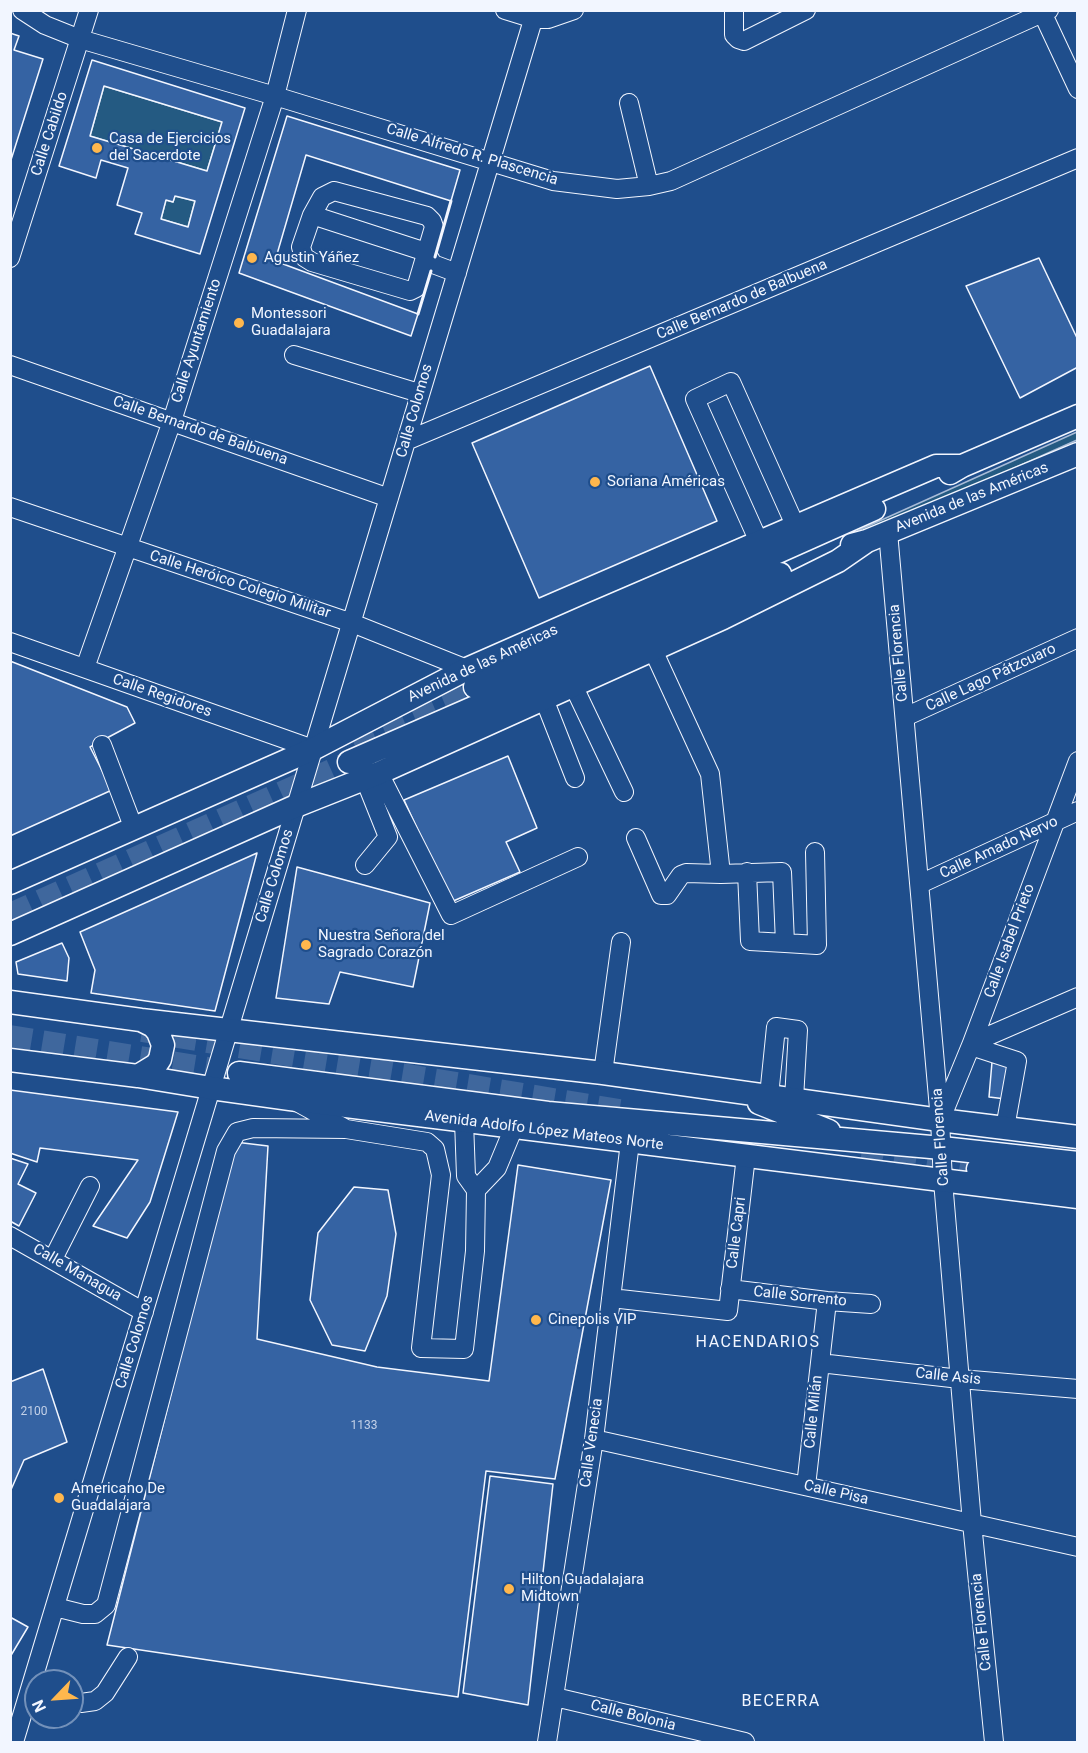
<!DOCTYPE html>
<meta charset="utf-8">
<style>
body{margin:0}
#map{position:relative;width:1088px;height:1753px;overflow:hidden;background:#1f4e8c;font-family:Roboto,sans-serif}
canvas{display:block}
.frame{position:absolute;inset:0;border:12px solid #f2f6ff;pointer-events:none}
.north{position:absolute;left:24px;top:1669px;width:60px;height:60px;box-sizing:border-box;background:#1f4e8c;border:2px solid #7391ba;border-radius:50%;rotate:245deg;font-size:16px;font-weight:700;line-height:24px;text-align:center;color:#f2f6ff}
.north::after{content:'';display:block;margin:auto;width:21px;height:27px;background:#ffb74d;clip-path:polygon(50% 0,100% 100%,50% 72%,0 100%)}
</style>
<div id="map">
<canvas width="1088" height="1753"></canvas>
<div class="frame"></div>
<div class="north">N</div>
</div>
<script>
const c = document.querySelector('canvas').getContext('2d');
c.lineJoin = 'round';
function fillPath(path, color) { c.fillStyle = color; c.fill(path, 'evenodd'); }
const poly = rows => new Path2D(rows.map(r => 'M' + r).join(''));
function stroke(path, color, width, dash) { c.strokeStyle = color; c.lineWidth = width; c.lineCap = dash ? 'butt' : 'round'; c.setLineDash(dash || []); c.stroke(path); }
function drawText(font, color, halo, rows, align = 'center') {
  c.font = font + ' Roboto,sans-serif'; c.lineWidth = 4.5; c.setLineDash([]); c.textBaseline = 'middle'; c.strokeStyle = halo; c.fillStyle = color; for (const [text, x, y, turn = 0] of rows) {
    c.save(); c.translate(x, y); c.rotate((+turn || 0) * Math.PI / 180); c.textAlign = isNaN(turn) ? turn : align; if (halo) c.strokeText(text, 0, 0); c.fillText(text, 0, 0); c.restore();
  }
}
const green = poly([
 [104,86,222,122,207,171,90,136,104,86],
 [175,196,195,201,188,227,161,219,166,200,173,202,175,196],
 [1077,432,1077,440,849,542,845,540,846,536,1077,432]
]);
fillPath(green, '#245a82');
stroke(green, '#a8bbd7', 1.5);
const building = poly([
 [10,33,19,36,14,50,43,59,10,163,10,33],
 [92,60,245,108,200,254,135,234,142,213,117,205,128,168,101,160,96,178,59,166,92,60],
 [104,86,222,122,207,171,90,136,104,86],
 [175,196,195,201,188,227,161,219,166,200,173,202,175,196],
 [287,116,460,170,451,201,306,155,275,261,418,314,411,336,239,273,287,116],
 [1039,258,1078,340,1078,367,1020,398,966,286,1039,258],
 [650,366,717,521,539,598,472,443,650,366],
 [10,661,127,707,135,723,90,747,112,790,10,836,10,661],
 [508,756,537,828,506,842,520,872,451,902,404,800,508,756],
 [257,853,215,1011,91,993,95,970,80,932,257,853],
 [297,867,430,903,413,987,340,972,329,1004,276,998,297,867],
 [62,943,69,958,67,981,18,974,16,962,62,943],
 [992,1062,1010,1064,1006,1099,989,1097,992,1062],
 [10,1090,178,1112,150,1202,127,1238,93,1226,138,1160,40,1148,37,1162,10,1153,10,1090],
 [235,1142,268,1146,257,1339,377,1367,489,1381,518,1165,611,1180,555,1479,486,1471,458,1697,107,1645,235,1142],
 [10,1158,28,1164,18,1184,36,1193,19,1226,10,1221,10,1158],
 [354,1187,388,1190,396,1234,387,1296,365,1351,332,1345,310,1300,318,1233,354,1187],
 [43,1369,67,1442,24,1460,10,1492,10,1382,43,1369],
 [490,1476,553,1484,528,1705,463,1693,490,1476],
 [10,1617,28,1627,10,1657,10,1617]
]);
fillPath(building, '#3563a3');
stroke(building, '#f2f6ff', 1.5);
stroke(poly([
 [352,739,475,687],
 [10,914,349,762],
 [142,1031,625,1111],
 [10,1036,239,1073],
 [862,1150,978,1169]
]), '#3f679d', 22, [22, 11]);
const minor = poly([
 [22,10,45,25,80,39,275,96,553,181,617,189,649,186,671,181,1049,10],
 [505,10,534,19,548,19,574,10],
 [734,10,734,35,738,39,744,41,806,10],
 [1041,10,1078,89],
 [629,103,649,186],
 [334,191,427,216,432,221,434,227,416,288,410,291,312,262,304,257,301,247,312,215,322,197,334,191],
 [312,215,426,252,433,264,457,273],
 [10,258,89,10],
 [294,355,419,393],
 [10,365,389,498],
 [406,441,1078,158],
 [10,507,352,623,467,669],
 [888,532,940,1120,943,1181,972,1523,994,1742],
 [759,542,695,399,731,382,795,525],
 [10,642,313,749],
 [85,668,172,421,275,96,297,10],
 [573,685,624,792],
 [544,699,575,778],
 [905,717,1078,638],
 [102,745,134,829],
 [379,773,451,915,578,857],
 [364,777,388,837,365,865],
 [636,838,661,895,667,895,681,875,686,873,721,874,710,774,653,650],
 [747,872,750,941,785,943],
 [721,874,782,872,785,943,817,945,815,852],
 [920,884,1078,811],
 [972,1043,1078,997],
 [971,1046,1017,1061,1005,1128],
 [603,1073,621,942],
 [769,1096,776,1027,798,1030,794,1099],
 [297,1102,346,1129,427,1142,435,1149,441,1175,421,1348,464,1349,475,1251,476,1190,466,1176,464,1121],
 [942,1116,972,1043,1078,761],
 [476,1190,497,1168,514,1127],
 [10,1236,144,1312],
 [53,1259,90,1186],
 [730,1289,827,1301,871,1304],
 [611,1298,728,1311,746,1156],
 [820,1363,960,1379,1078,1389],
 [594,1439,1078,1547],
 [806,1486,827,1301],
 [55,1607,83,1614,95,1614,106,1605,226,1151,237,1132,253,1128,346,1129],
 [555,1697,745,1742],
 [72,1702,81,1703,95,1701,105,1693,128,1657],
 [14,1742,536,10],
 [547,1742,594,1439,630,1142]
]);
const major = poly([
 [950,473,962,466,1078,416],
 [852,545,867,541,1078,454],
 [475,687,874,509],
 [349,762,780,574],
 [10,883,313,749,467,669,592,614,936,466,962,466],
 [10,934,296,806,379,773,723,618,838,561,867,541],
 [10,1002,141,1020,603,1073,940,1120,1078,1137],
 [10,1060,138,1076,211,1088,290,1099,1078,1197],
 [239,1073,548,1113,942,1148,1078,1163],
 [138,1076,156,1065,160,1059,163,1045,158,1032,153,1026,141,1020],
 [759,1103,829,1131],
 [978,1169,1078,1180]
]);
stroke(minor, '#f2f6ff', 20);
stroke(major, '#f2f6ff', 25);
stroke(minor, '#1f4e8c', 18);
stroke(major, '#1f4e8c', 22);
stroke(poly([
 [435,257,451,201],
 [418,314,431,271]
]), '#f2f6ff', 3);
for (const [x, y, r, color] of [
 [97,148,6,"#ffb74d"],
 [252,258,6,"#ffb74d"],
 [239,323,6,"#ffb74d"],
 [595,482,6,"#ffb74d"],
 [306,945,6,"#ffb74d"],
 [536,1320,6,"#ffb74d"],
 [59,1498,6,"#ffb74d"],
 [509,1589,6,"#ffb74d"]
]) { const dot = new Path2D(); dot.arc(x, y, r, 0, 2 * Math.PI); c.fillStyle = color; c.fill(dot); stroke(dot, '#1f4e8c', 2); }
drawText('12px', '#c3d1e8', null, [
 ["2100",34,1412],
 ["1133",364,1426]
]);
drawText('15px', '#f2f6ff', '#1f4e8c', [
 ["Calle Cabildo",50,134,-72],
 ["Calle Alfredo R. Plascencia",472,155,17],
 ["Calle Bernardo de Balbuena",742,300,-23],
 ["Calle Ayuntamiento",197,341,-72],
 ["Calle Colomos",415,411,-74],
 ["Calle Bernardo de Balbuena",200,431,19],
 ["Avenida de las Américas",972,498,-22],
 ["Calle Heróico Colegio Militar",240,585,18],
 ["Calle Florencia",899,653,-95],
 ["Avenida de las Américas",483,664,-25],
 ["Calle Lago Pátzcuaro",991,678,-25],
 ["Calle Regidores",162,696,19],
 ["Calle Amado Nervo",999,848,-25],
 ["Calle Colomos",275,876,-73],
 ["Calle Isabel Prieto",1010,941,-70],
 ["Avenida Adolfo López Mateos Norte",544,1131,7],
 ["Calle Florencia",941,1137,-94],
 ["Calle Capri",737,1233,-83],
 ["Calle Managua",77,1273,30],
 ["Calle Sorrento",800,1297,6],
 ["Calle Colomos",135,1342,-73],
 ["Calle Asis",948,1377,6],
 ["Calle Milán",814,1412,-84],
 ["Calle Venecia",592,1443,-82],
 ["Calle Pisa",836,1493,13],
 ["Calle Florencia",982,1622,-96],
 ["Calle Bolonia",633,1716,14]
]);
drawText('15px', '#f2f6ff', '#1f4e8c', [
 ["Casa de Ejercicios",109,139],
 ["del Sacerdote",109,156],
 ["Agustin Yáñez",264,258],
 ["Montessori",251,314],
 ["Guadalajara",251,331],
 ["Soriana Américas",607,482],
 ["Nuestra Señora del",318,936],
 ["Sagrado Corazón",318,953],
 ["Cinepolis VIP",548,1320],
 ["Americano De",71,1489],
 ["Guadalajara",71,1506],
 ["Hilton Guadalajara",521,1580],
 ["Midtown",521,1597]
], 'left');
c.letterSpacing = '1.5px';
drawText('16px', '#f2f6ff', '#1f4e8c', [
 ["HACENDARIOS",758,1343],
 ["BECERRA",781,1702]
]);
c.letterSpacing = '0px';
</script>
